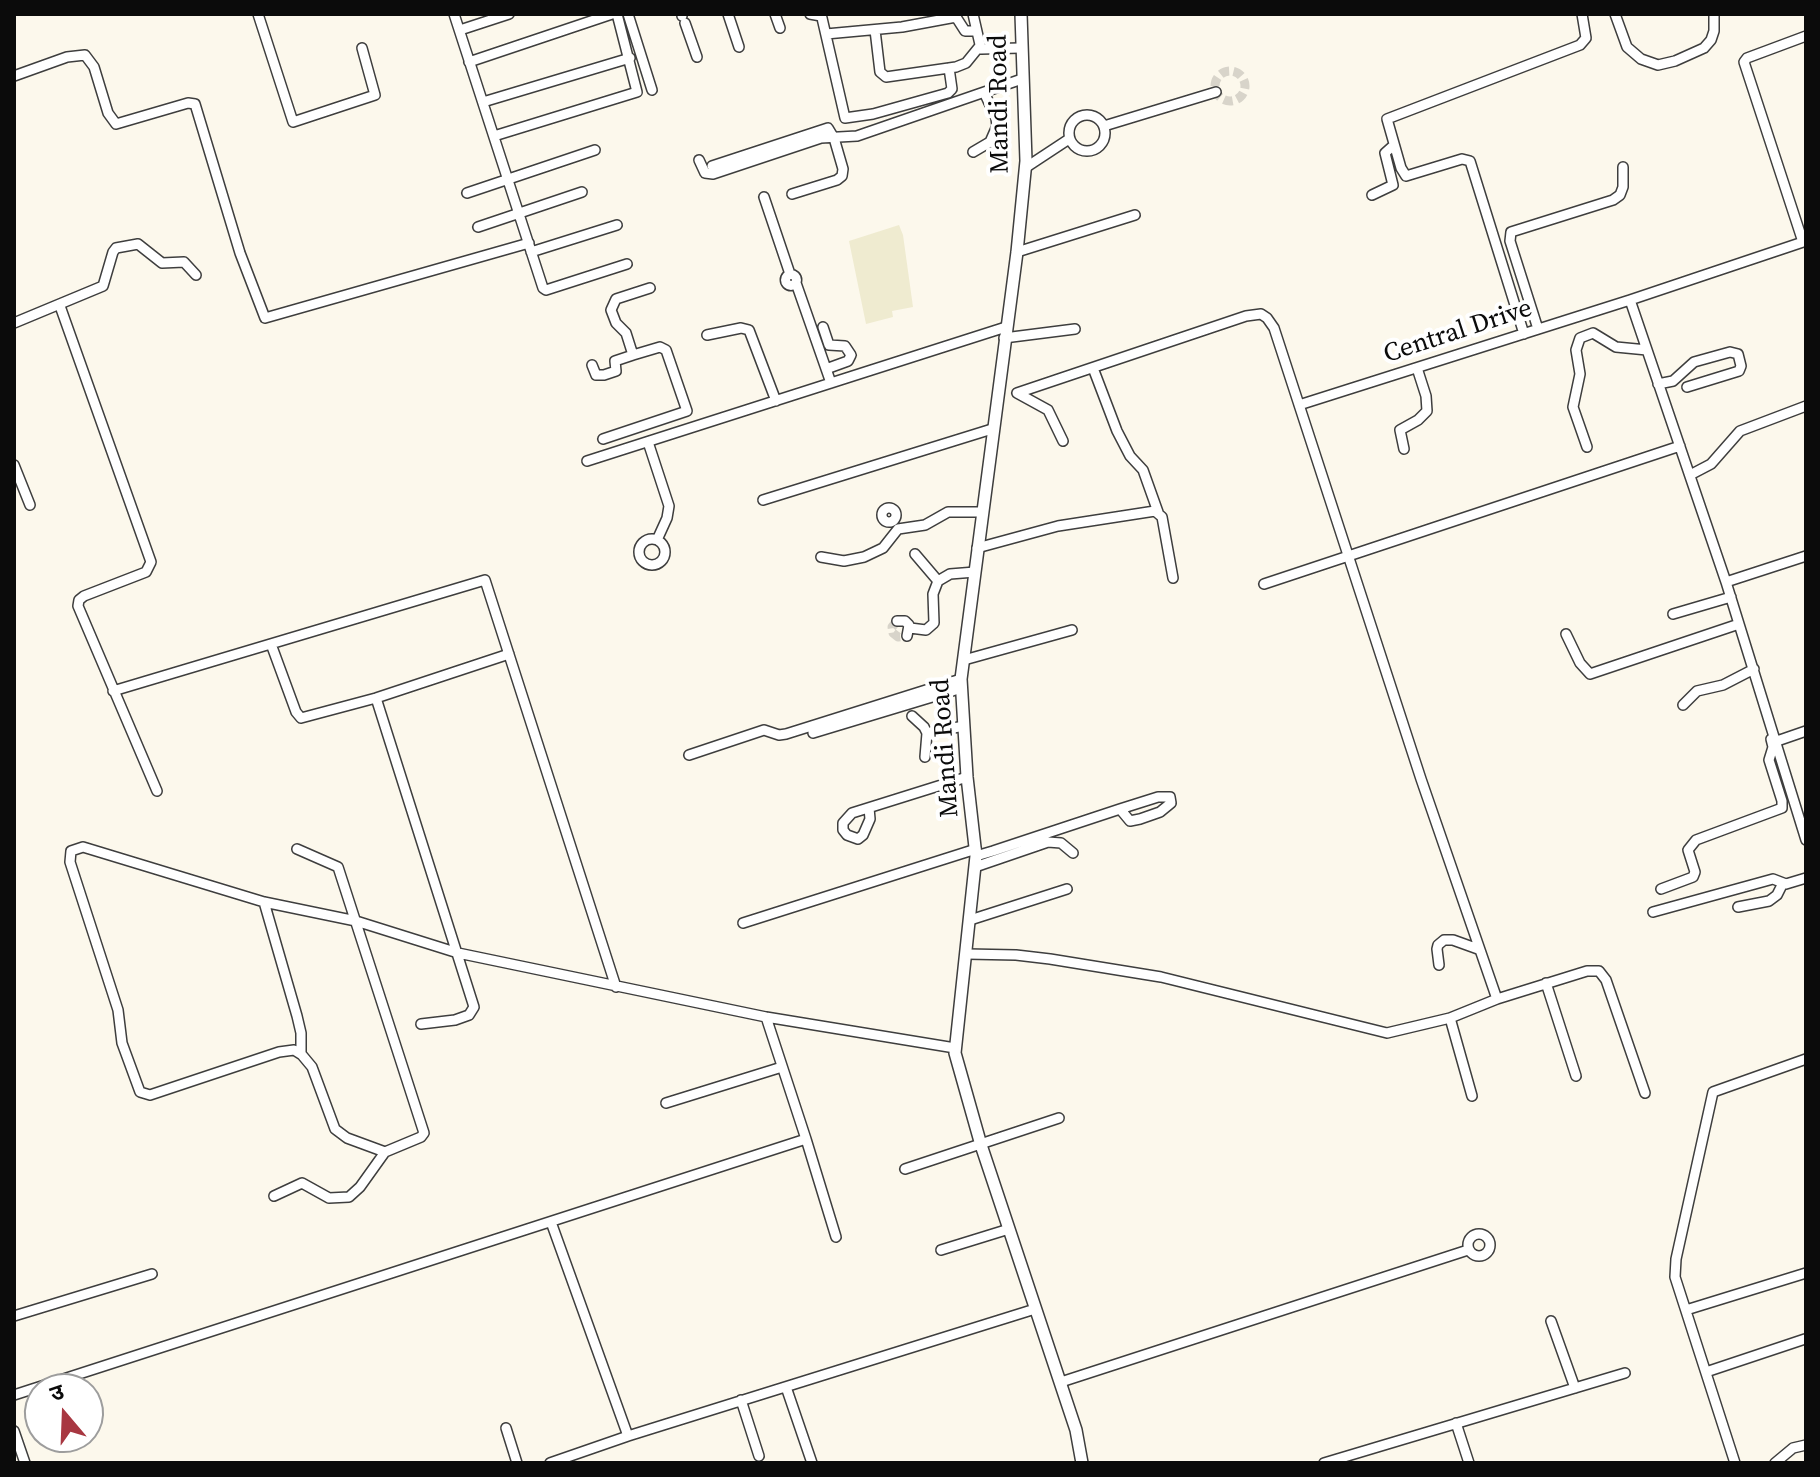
<!DOCTYPE html>
<meta charset="utf-8">
<style>
body{margin:0}
#map{position:relative;width:1820px;height:1477px;overflow:hidden;background:#fcf8ec;font-family:"Source Serif 4","Noto Sans Devanagari",serif}
canvas{display:block}
.frame{position:absolute;inset:0;border:16px solid #0b0b0b;pointer-events:none}
.north{position:absolute;left:24px;top:1373px;width:80px;height:80px;box-sizing:border-box;background:#fff;border:2px solid #9d9d9d;border-radius:50%;rotate:341deg;font-size:22px;font-weight:700;line-height:32px;text-align:center;color:#0b0b0b}
.north::after{content:'';display:block;margin:auto;width:28px;height:36px;background:#a83741;clip-path:polygon(50% 0,100% 100%,50% 72%,0 100%)}
</style>
<div id="map">
<canvas width="1820" height="1477"></canvas>
<div class="frame"></div>
<div class="north">उ</div>
</div>
<script>
const c = document.querySelector('canvas').getContext('2d');
c.lineJoin = 'round';
function fillPath(path, color) { c.fillStyle = color; c.fill(path, 'evenodd'); }
const poly = rows => new Path2D(rows.map(r => 'M' + r).join(''));
function stroke(path, color, width, dash) { c.strokeStyle = color; c.lineWidth = width; c.lineCap = dash ? 'butt' : 'round'; c.setLineDash(dash || []); c.stroke(path); }
function drawText(font, color, halo, rows, align = 'center') {
  c.font = font + ' "Source Serif 4",serif'; c.lineWidth = 8; c.setLineDash([]); c.textBaseline = 'middle'; c.strokeStyle = halo; c.fillStyle = color; for (const [text, x, y, turn = 0] of rows) {
    c.save(); c.translate(x, y); c.rotate((+turn || 0) * Math.PI / 180); c.textAlign = isNaN(turn) ? turn : align; if (halo) c.strokeText(text, 0, 0); c.fillText(text, 0, 0); c.restore();
  }
}
fillPath(poly([
 [899,225,903,235,913,307,892,311,893,317,866,324,849,241]
]), '#efebd0');
stroke(poly([
 '1215 86a15 15 0 1 1 30 0a15 15 0 1 1-30 0Z',
 [897,621,892,627,893,633,898,637,907,636]
]), '#d8d4ca', 9, [9, 4.5]);
const minor = poly([
 [258,14,293,122,375,95,362,48],
 [454,14,543,288,546,290,627,264],
 [628,14,652,90],
 [682,14,682,16],
 [728,14,739,47],
 [775,14,780,28],
 [810,14,821,16,822,18,845,118,873,114,948,93,952,89,949,68],
 [973,14,981,49,1020,48],
 [1615,14,1627,47,1641,59,1658,65,1675,61,1704,48,1711,40,1714,31,1714,14],
 [685,23,697,57],
 [460,30,509,14],
 [875,30,880,72,886,77,956,67,966,63,979,47],
 [826,34,902,27,956,17,965,31,975,31],
 [469,62,612,14],
 [14,76,67,57,85,55,94,67,108,113,116,124,188,103,195,104,240,253,265,318,529,243],
 [483,102,630,58],
 '1069 133a18 18 0 1 1 36 0a18 18 0 1 1-36 0Z',
 [1104,126,1216,92],
 [494,136,637,92,617,14],
 [973,152,990,142,997,126,996,118,984,92],
 [699,160,705,173,713,174,821,138,857,136,1022,79],
 [712,166,828,128,834,138,843,169,842,176,837,180,792,194],
 [1025,168,1069,139],
 [467,193,595,150],
 [1372,195,1393,185,1385,153,1394,145],
 [764,197,790,274],
 [478,227,582,192],
 [1803,242,1744,62,1747,58,1806,36],
 [531,252,617,225],
 [1017,252,1135,215],
 '785.5 280a5.5 5.5 0 1 1 11 0a5.5 5.5 0 1 1-11 0Z',
 [796,283,831,383],
 [1630,300,1726,582,1806,840],
 [60,306,151,562,146,572,84,596,79,600,78,606,157,791],
 [14,323,103,286,113,252,116,248,138,244,162,263,184,262,196,275],
 [823,327,829,345,845,346,851,355,848,361,826,369],
 [1538,329,1510,241,1511,232,1613,200,1620,195,1623,187,1623,167],
 [1524,334,1470,161,1462,159,1406,176,1401,168,1387,119,1580,45,1586,38,1582,14],
 [707,335,741,328,749,330,776,401],
 [1004,338,1075,329],
 [592,365,596,375,604,375,616,371,615,361,633,355],
 [1093,368,1117,431,1130,456,1143,470,1158,512],
 [1658,384,1673,381,1694,362,1730,352,1738,354,1741,366,1739,371,1687,387],
 [1017,393,1246,316,1261,314,1267,318,1274,328,1421,779,1497,999],
 [1017,393,1048,410,1063,441],
 [1299,405,1630,300,1806,241],
 [603,439,687,411,666,350,660,347,633,355,626,333,616,323,611,310,616,299,650,288],
 [648,442,669,506,667,518,657,540],
 [1587,447,1573,407,1580,374,1576,350,1580,338,1593,333,1616,347,1647,350],
 [1404,449,1400,430,1418,420,1427,411,1426,396,1417,368],
 [587,461,1006,327],
 [14,465,30,505],
 [1690,475,1711,464,1740,431,1806,406],
 [763,500,992,429],
 '882 515a7 7 0 1 1 14 0a7 7 0 1 1-14 0Z',
 '639 552a13 13 0 1 1 26 0a13 13 0 1 1-26 0Z',
 [977,548,1058,526,1155,511,1162,517,1173,578],
 [915,554,938,581],
 [821,557,844,561,864,557,883,548,898,529,925,525,948,512,982,512],
 [1726,582,1806,556],
 [1264,584,1680,446],
 [1673,614,1731,597],
 [897,621,905,621,909,625,907,636],
 [910,628,926,630,934,623,933,594,938,581,950,574,975,572],
 [1566,634,1580,663,1590,674,1739,624],
 [271,644,296,712,301,718,376,698,509,654],
 [964,660,1072,630],
 [113,691,485,580,616,987],
 [376,698,474,1007,469,1015,455,1020,421,1024],
 [1683,705,1697,691,1723,685,1754,669],
 [912,716,924,727,927,733,925,757],
 [813,733,962,688],
 [927,733,964,726],
 [1777,741,1806,731],
 [689,755,764,730,779,735,786,734,961,679],
 [869,808,870,819,863,835,858,839,847,835,843,830,843,823,852,813,967,777],
 [976,856,993,851,1120,809,1158,797,1170,797,1171,803,1160,812,1140,819,1130,821,1120,809],
 [975,867,1048,842,1061,843,1073,853],
 [1661,889,1693,877,1695,872,1688,850,1696,840,1782,808,1782,801,1769,760,1773,747,1771,739],
 [264,902,297,1016,301,1033,301,1054],
 [1738,907,1769,901,1777,895,1783,883],
 [1653,912,1773,879,1786,884,1806,878],
 [970,920,1067,889],
 [743,923,976,849],
 [967,954,1016,955,1050,959,1161,977,1387,1033,1450,1018,1497,999,1587,971,1599,971,1606,980,1645,1093],
 [1439,965,1437,949,1438,945,1444,940,1453,940,1478,949],
 [1546,983,1576,1076],
 [1450,1018,1472,1096],
 [666,1103,782,1067],
 [806,1139,836,1237],
 [385,1152,347,1138,335,1129,312,1067,302,1055,294,1050,279,1052,150,1095,140,1092,122,1043,118,1010,70,862,71,851,83,847,264,902,356,921,458,953,766,1017,955,1048],
 [905,1169,1059,1118],
 [274,1196,302,1183,329,1198,349,1197,360,1187,385,1152,421,1137,424,1133,338,867,297,849],
 [551,1222,628,1436],
 '1468 1245a11 11 0 1 1 22 0a11 11 0 1 1-22 0Z',
 [941,1250,1009,1229],
 [1686,1310,1806,1273],
 [14,1316,152,1274],
 [1551,1321,1575,1388],
 [1706,1372,1805,1339],
 [1061,1382,1468,1250],
 [786,1387,812,1463],
 [14,1395,806,1139,766,1017],
 [741,1400,759,1456],
 [1456,1423,1469,1463],
 [506,1428,517,1463],
 [14,1431,25,1463],
 [550,1463,628,1436,1035,1309],
 [1324,1463,1625,1373],
 [1735,1463,1675,1277,1676,1259,1713,1092,1806,1059],
 [1775,1463,1793,1448,1806,1445]
]);
const tertiary = poly([
 [1021,14,1026,161,1017,252,961,679,967,777,976,856,955,1053,981,1145,1076,1430,1082,1463]
]);
stroke(minor, '#3e3e3e', 12);
stroke(tertiary, '#3e3e3e', 14);
stroke(minor, '#fff', 9);
stroke(tertiary, '#fff', 11);
drawText('26px', '#0b0b0b', '#fff', [
 ["Mandi Road",1000,104,-91],
 ["Central Drive",1458,332,-18],
 ["Mandi Road",946,748,-94]
]);
</script>
